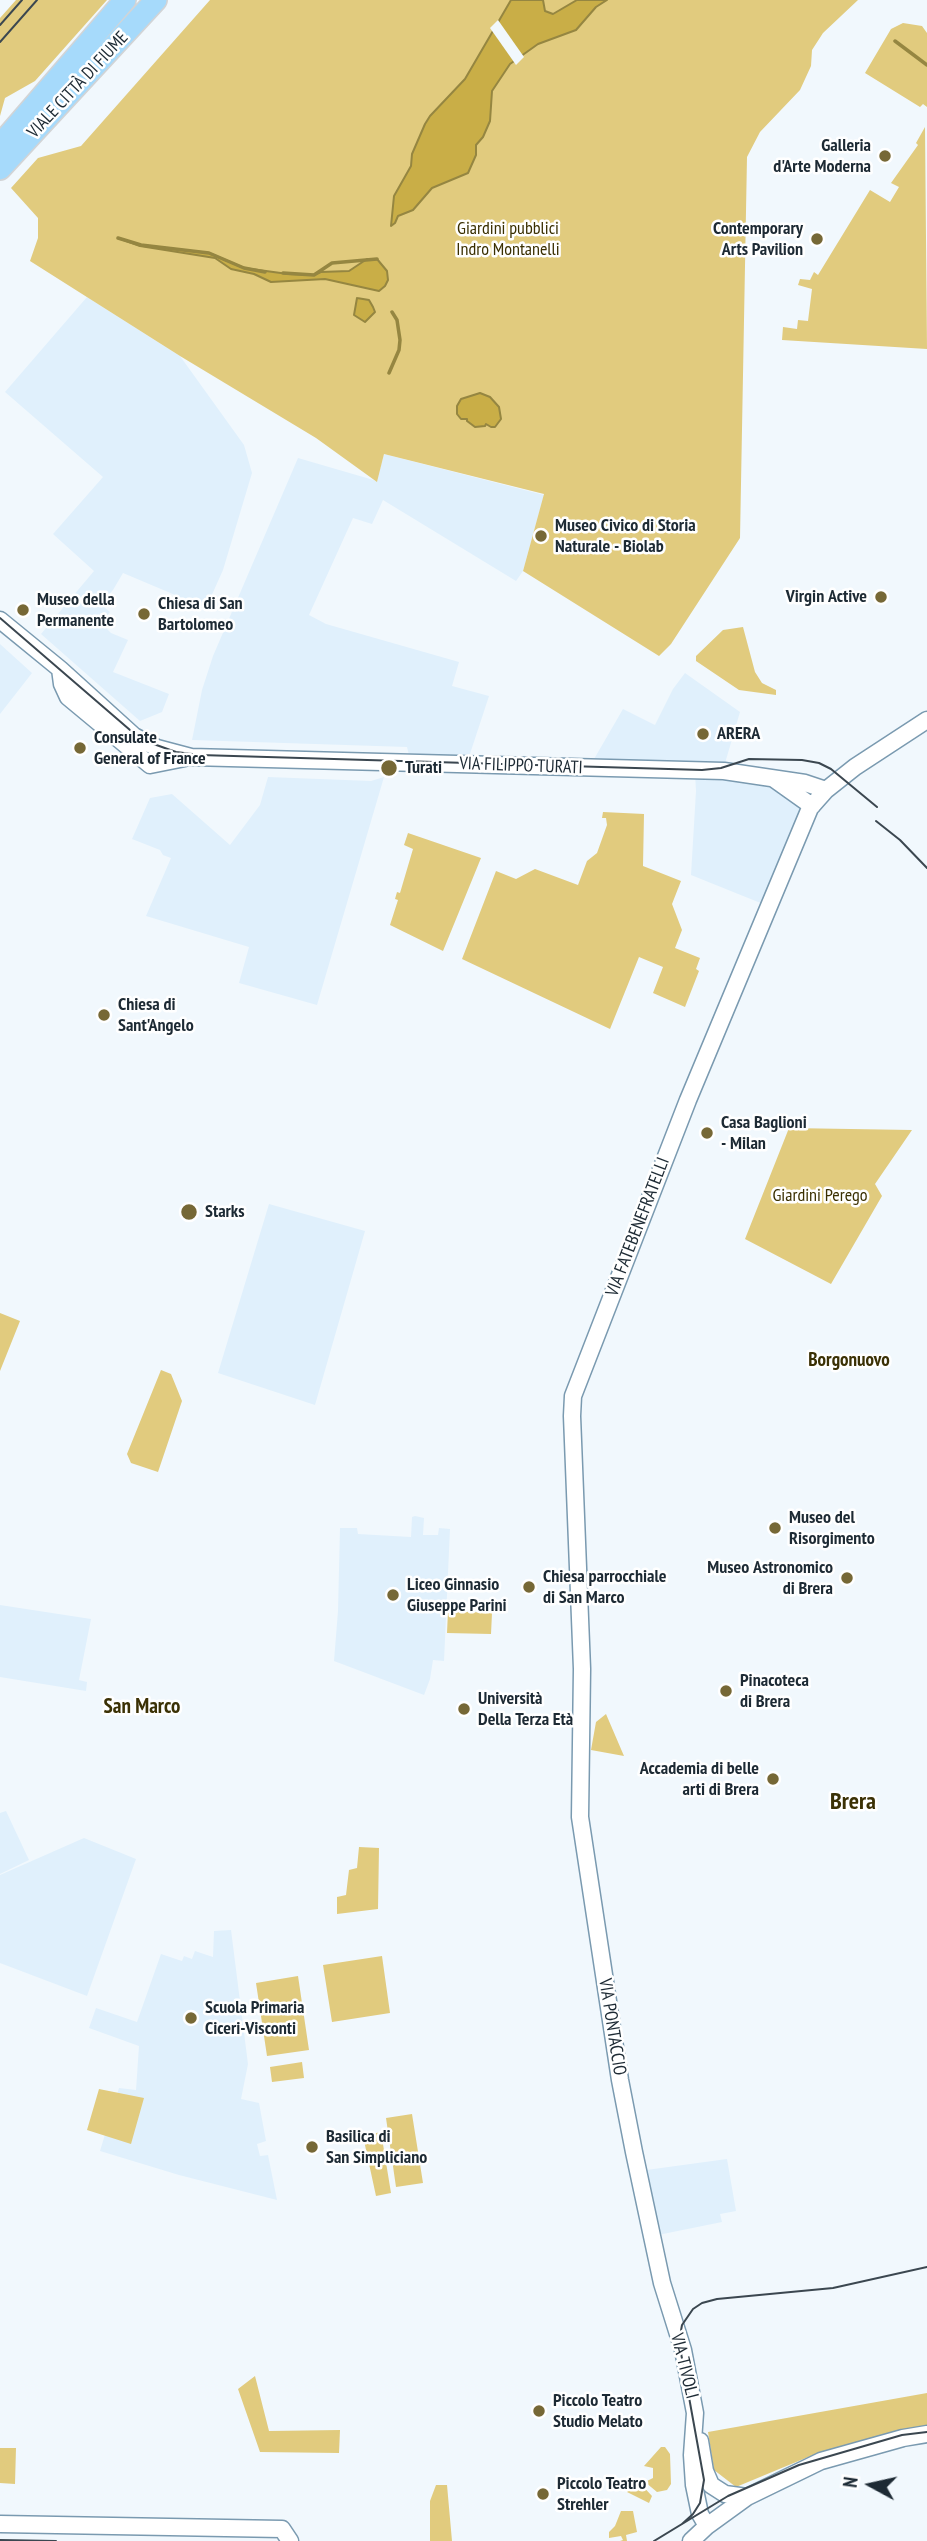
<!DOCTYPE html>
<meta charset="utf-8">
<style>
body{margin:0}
#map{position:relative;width:927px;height:2541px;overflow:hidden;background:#f1f8fd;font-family:"PT Sans Narrow",sans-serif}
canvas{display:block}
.north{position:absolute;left:836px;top:2450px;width:70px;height:70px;-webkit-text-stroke:5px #fff;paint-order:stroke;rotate:278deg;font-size:19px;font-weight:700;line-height:28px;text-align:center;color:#1d2a34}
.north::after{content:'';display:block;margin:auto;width:24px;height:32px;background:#1d2a34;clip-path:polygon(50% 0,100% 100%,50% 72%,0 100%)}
</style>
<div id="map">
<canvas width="927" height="2541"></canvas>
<div class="north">N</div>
</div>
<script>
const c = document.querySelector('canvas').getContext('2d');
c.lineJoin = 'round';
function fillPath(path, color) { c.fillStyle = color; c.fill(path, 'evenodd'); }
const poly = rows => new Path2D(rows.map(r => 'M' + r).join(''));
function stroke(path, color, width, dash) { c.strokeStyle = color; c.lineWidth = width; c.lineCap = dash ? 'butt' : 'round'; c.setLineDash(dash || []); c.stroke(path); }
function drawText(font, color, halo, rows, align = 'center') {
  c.font = font + ' "PT Sans Narrow",sans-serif'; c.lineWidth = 5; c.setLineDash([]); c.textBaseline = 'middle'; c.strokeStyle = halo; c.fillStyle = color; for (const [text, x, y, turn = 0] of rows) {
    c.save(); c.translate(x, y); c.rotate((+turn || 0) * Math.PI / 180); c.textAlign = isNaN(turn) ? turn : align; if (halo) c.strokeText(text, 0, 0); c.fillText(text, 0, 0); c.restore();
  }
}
fillPath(poly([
 [87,297,180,356,244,445,252,473,223,570,206,608,123,573,113,590,103,601,107,605,105,608,110,612,101,623,111,633,128,640,113,672,169,694,162,712,140,721,41,634,94,571,53,534,103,477,5,392],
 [384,454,544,495,523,571,516,581,383,500,372,524,353,518,309,615,326,624,459,662,452,686,489,696,467,763,411,763,407,747,192,740,202,690,213,656,298,458,377,481],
 [0,644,32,673,0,714],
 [685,673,740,712,723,770,590,766,623,709,655,725,673,689],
 [695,773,773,781,810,808,768,906,691,875,696,791],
 [268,777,371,781,384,777,317,1005,239,983,249,947,146,916,171,858,163,855,160,850,132,839,150,798,172,794,230,845,260,805],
 [269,1204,365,1231,315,1405,218,1373],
 [415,1516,424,1518,423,1535,438,1535,439,1528,450,1529,444,1661,433,1660,430,1679,424,1695,334,1661,338,1611,340,1528,357,1528,358,1534,411,1537,412,1517],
 [0,1605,91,1619,79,1680,87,1682,86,1691,0,1677],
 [6,1811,29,1860,0,1874,0,1813],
 [84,1838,136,1859,87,1996,0,1963,0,1875],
 [231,1930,248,2064,241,2099,259,2103,266,2141,257,2144,260,2156,268,2155,277,2200,179,2175,100,2151,119,2088,136,2090,139,2046,89,2028,96,2008,137,2022,161,1954,182,1961,184,1956,192,1959,195,1951,213,1957,214,1931],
 [727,2159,736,2211,720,2214,722,2222,653,2236,639,2171]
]), '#e0f0fc');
fillPath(poly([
 [16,0,107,0,35,81,5,98,0,116,0,18],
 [210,0,858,0,823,33,812,50,811,66,800,90,760,132,747,157,740,538,671,644,659,656,523,571,544,494,384,454,377,482,316,438,180,356,30,261,38,238,38,218,11,188,38,158,81,146],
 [903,23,922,26,927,33,927,107,923,104,920,107,865,73,891,29],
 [925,127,927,349,782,340,783,327,797,329,798,320,808,321,812,289,798,285,800,279,810,280,814,272,818,275,870,190,890,202,899,187,891,183,918,145,916,143],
 [743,627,755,672,762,683,776,690,776,695,739,690,696,661,696,656,723,630],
 [603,812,644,814,643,866,681,881,672,904,682,930,675,948,700,958,696,969,699,971,685,1007,653,993,663,967,639,957,610,1029,462,959,496,871,516,879,535,869,578,885,587,861,597,853,607,825,606,818,602,818],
 [408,833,481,858,443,951,390,925,398,900,395,899,397,892,400,893,413,849,404,845],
 [789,1128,912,1130,875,1184,882,1196,831,1284,745,1239],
 [0,1313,20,1321,0,1371],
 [161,1370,171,1374,182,1401,158,1472,131,1463,127,1454],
 [448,1611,492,1613,491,1634,447,1633],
 [606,1714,624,1756,591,1750,596,1722],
 [359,1847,379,1848,378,1909,337,1914,337,1897,346,1895,349,1870,357,1868],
 [382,1956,390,2013,332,2022,323,1965],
 [298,1976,309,2050,267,2056,256,1983],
 [302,2062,304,2078,272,2082,270,2067],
 [99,2089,144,2098,131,2144,87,2130],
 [412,2114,423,2183,396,2187,386,2118],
 [381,2132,391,2193,376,2196,363,2136],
 [255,2376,269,2431,340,2430,339,2453,260,2452,238,2389],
 [927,2393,927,2427,899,2432,813,2455,736,2487,714,2470,708,2432],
 [661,2447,665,2447,670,2454,671,2484,667,2490,657,2492,645,2482,653,2478,653,2468,644,2466],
 [0,2448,16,2448,15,2484,0,2483],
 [638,2481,652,2496,649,2503,627,2492,630,2485],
 [436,2485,447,2485,452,2541,430,2541,430,2501],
 [621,2511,633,2511,637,2532,626,2535,627,2541,620,2541,623,2540,621,2536,609,2538,609,2532,615,2526]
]), '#e1cb7e');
const water = poly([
 [511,0,543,0,545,11,553,14,577,0,607,0,596,7,576,30,538,44,510,64,492,91,490,121,483,137,476,145,476,155,468,173,432,188,413,210,398,216,395,223,391,226,394,196,411,166,412,154,425,124,430,116,465,79,511,0],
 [118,238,141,245,209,253,244,268,288,274,314,275,321,272,349,271,367,259,377,259,387,271,388,280,385,286,379,291,325,279,271,282,254,274,231,269,215,258,140,246,118,238],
 [357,298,369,300,373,307,375,312,365,322,354,315,357,298],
 [480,393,490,397,499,407,501,419,495,427,491,427,486,424,485,426,475,427,467,421,467,419,461,419,457,414,457,406,461,399,480,393]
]);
fillPath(water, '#c9ae47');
stroke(water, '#958641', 2);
fillPath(poly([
 [498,20,524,57,516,65,490,28]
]), '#f1f8fd');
stroke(poly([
 [895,41,927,65],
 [118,238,141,245,209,253,244,268,265,272],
 [283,273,314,275,332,263,377,259],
 [389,373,399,350,400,340,397,320,392,312]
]), '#958641', 3.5);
const minor = poly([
 [0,620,60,669,134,736,157,748,191,757,724,771,805,783,826,790],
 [60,669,62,684,68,697,150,765,185,758],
 [774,779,812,806],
 [700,2441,705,2471,711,2485,725,2494,747,2497],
 [0,2524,282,2529,290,2541],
 [707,2526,700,2514,694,2485,692,2455,695,2413,683,2350,662,2283,634,2152,620,2080,580,1817,582,1669,572,1416,573,1396,688,1100,810,808,826,790,855,767,927,720],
 [691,2541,707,2526,747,2497,821,2461,903,2438,927,2434]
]);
const major = poly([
 [0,145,125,0],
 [0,169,156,0]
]);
stroke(minor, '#7a9ab0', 19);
stroke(major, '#d2d4d6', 24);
stroke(minor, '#fff', 16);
stroke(major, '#a6dafb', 21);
stroke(poly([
 [0,25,22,0],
 [0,42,37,0],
 [0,618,130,730,148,742,176,752,200,755,702,770,721,768,749,759,802,760,819,763,831,769,877,807],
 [876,821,900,840,927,868],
 [682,2524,693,2514,700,2503,704,2480,679,2342,682,2325,693,2309,702,2303,717,2299,833,2288,927,2267],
 [0,2540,56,2541],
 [654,2541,728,2496,799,2465,902,2435,927,2432]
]), '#3b4750', 2);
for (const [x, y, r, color] of [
 [885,156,7,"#766836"],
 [817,239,7,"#766836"],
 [541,536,7,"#766836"],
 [881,597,7,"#766836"],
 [23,610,7,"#766836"],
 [144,614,7,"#766836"],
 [703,734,7,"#766836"],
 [80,748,7,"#766836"],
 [389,768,9,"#766836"],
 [104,1015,7,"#766836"],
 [707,1133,7,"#766836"],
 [189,1212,9,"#766836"],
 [775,1528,7,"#766836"],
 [847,1578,7,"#766836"],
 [529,1587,7,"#766836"],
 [393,1595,7,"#766836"],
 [726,1691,7,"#766836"],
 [464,1709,7,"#766836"],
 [773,1779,7,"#766836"],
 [191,2018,7,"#766836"],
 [312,2147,7,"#766836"],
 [539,2411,7,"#766836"],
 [543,2494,7,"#766836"]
]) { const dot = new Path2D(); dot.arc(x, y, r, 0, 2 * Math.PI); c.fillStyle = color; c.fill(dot); stroke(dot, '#fff', 2.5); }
drawText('18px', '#1d2a34', '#fff', [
 ["VIALE CITTÀ DI FIUME",78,85,-47],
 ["VIA FILIPPO TURATI",521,766,2],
 ["VIA FATEBENEFRATELLI",638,1227,-69],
 ["VIA PONTACCIO",612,2027,81],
 ["VIA TIVOLI",684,2366,76]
]);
drawText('bold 18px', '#1d2a34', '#fff', [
 ["Galleria",871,146,"right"],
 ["d'Arte Moderna",871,167,"right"],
 ["Contemporary",803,229,"right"],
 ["Arts Pavilion",803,250,"right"],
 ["Museo Civico di Storia",555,526],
 ["Naturale - Biolab",555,547],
 ["Virgin Active",867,597,"right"],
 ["Museo della",37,600],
 ["Permanente",37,621],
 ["Chiesa di San",158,604],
 ["Bartolomeo",158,625],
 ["ARERA",717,734],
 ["Consulate",94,738],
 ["General of France",94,759],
 ["Turati",405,768],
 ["Chiesa di",118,1005],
 ["Sant'Angelo",118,1026],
 ["Casa Baglioni",721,1123],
 ["- Milan",721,1144],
 ["Starks",205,1212],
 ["Museo del",789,1518],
 ["Risorgimento",789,1539],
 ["Museo Astronomico",833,1568,"right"],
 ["di Brera",833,1589,"right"],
 ["Chiesa parrocchiale",543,1577],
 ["di San Marco",543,1598],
 ["Liceo Ginnasio",407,1585],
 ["Giuseppe Parini",407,1606],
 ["Pinacoteca",740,1681],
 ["di Brera",740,1702],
 ["Università",478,1699],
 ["Della Terza Età",478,1720],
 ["Accademia di belle",759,1769,"right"],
 ["arti di Brera",759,1790,"right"],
 ["Scuola Primaria",205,2008],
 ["Ciceri-Visconti",205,2029],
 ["Basilica di",326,2137],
 ["San Simpliciano",326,2158],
 ["Piccolo Teatro",553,2401],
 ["Studio Melato",553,2422],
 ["Piccolo Teatro",557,2484],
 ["Strehler",557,2505]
], 'left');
drawText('18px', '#3a2f01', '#fff', [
 ["Giardini pubblici",508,229],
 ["Indro Montanelli",508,250],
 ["Giardini Perego",820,1196]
]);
drawText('bold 19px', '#3b3105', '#fff', [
 ["Borgonuovo",849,1361]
]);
drawText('bold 21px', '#3b3105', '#fff', [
 ["San Marco",142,1707]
]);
drawText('bold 24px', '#3b3105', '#fff', [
 ["Brera",853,1802]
]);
</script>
